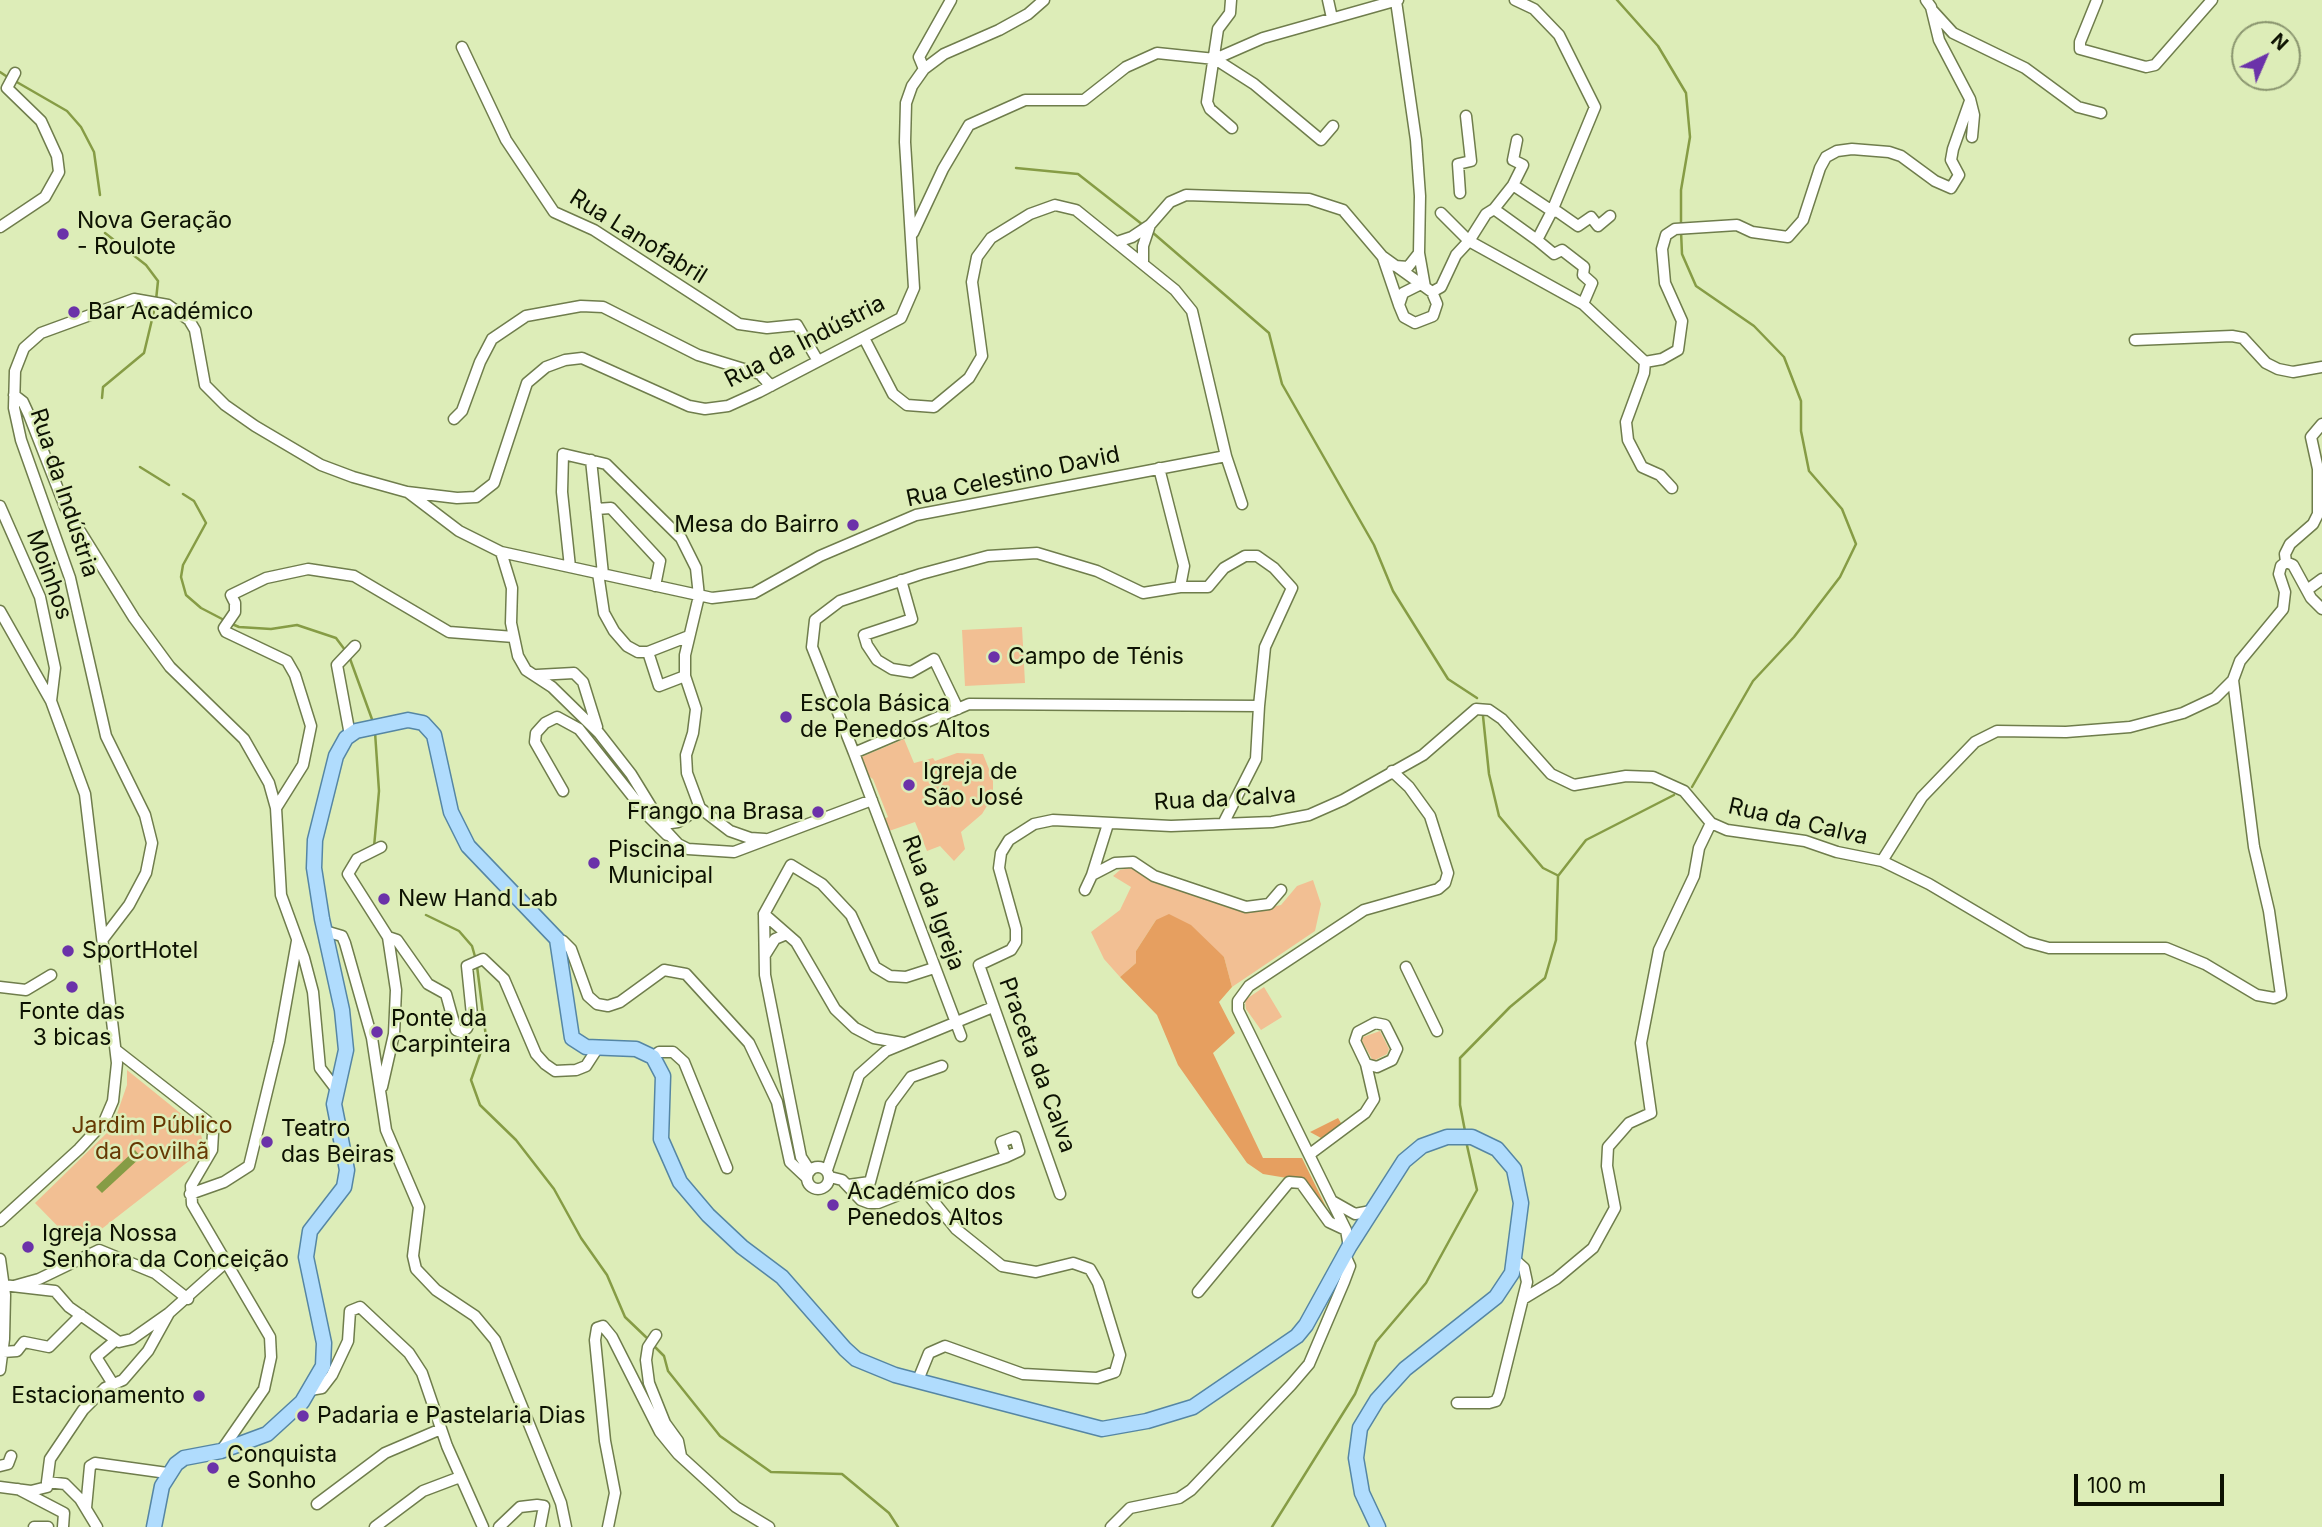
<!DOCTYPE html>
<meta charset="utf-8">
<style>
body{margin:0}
#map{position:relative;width:2322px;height:1527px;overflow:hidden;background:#ddedb8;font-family:Inter,sans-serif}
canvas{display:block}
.north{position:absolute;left:2231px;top:21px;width:70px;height:70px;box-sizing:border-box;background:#ddedb8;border:2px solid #8a956f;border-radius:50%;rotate:44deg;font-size:19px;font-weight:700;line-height:28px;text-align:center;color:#0d1202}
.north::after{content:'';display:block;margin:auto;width:24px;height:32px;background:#6b32a9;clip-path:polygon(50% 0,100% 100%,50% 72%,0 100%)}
.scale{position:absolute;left:2074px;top:1474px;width:150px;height:32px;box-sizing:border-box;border:4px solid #0d1202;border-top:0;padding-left:9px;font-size:21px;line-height:24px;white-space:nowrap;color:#0d1202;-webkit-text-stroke:5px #ddedb8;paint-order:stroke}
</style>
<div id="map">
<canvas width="2322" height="1527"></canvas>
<div class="north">N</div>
<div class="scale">100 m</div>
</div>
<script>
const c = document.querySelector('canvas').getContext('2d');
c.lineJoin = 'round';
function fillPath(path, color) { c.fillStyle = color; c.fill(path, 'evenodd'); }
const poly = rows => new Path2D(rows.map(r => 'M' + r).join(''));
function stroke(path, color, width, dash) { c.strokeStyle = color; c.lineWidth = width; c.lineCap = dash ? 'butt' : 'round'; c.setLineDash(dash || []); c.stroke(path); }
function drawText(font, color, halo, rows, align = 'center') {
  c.font = font + ' Inter,sans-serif'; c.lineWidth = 5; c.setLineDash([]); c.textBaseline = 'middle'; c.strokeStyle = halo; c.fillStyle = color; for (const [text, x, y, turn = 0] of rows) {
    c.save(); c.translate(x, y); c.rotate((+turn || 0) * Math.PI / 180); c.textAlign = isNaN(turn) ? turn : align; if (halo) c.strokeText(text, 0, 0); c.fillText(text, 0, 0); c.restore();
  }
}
fillPath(poly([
 [1022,627,1025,683,965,686,962,630],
 [904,739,914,763,933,758,935,761,957,753,983,754,993,779,993,796,982,814,961,832,965,849,954,861,940,846,927,851,915,822,889,831,884,819,888,817,873,779,867,775,859,758],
 [1130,868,1247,912,1281,905,1297,886,1313,880,1321,904,1315,931,1232,987,1224,957,1156,920,1136,951,1136,963,1120,977,1104,959,1091,932,1120,910,1131,887,1113,876,1120,870],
 [1264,987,1282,1017,1261,1030,1246,1009,1245,1000],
 [1380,1031,1389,1049,1387,1054,1373,1061,1362,1041,1363,1037],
 [127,1070,200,1129,202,1139,198,1154,99,1231,74,1243,35,1203,112,1128,127,1085]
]), '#f2bf93');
fillPath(poly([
 [1169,914,1191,925,1224,957,1232,987,1219,1002,1235,1033,1213,1053,1263,1158,1302,1158,1329,1213,1305,1181,1263,1174,1247,1163,1178,1065,1157,1015,1120,977,1136,963,1136,951,1156,920],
 [1338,1118,1344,1128,1321,1138,1310,1132]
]), '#e69f60');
fillPath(poly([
 [135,1150,141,1157,102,1193,96,1187]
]), '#869c45');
stroke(poly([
 [1617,0,1658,46,1686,93,1690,137,1681,190,1681,224],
 [0,72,9,78],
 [15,81,67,111,81,127,94,152,100,195],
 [1016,168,1078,174,1143,225],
 [1681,231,1682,254,1696,286,1754,326,1784,357,1801,401,1801,431,1809,471,1842,509,1856,544,1840,577,1794,637,1753,681,1692,787],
 [1152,232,1269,333,1282,384,1374,545,1393,591,1448,679,1477,698],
 [105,233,146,265,158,281,156,300],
 [102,398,103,387,144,353,155,307],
 [140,467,169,485],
 [183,494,194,501,206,523,183,565,181,577,186,595,201,608,226,621],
 [232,624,239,627,271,629,297,625,336,638,345,650],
 [349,656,373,722],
 [1483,716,1489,774,1499,816,1543,868,1557,875],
 [374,847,379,791,375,732],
 [426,915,459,931,472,946,476,960],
 [477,966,486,1037,471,1080,480,1105,516,1140,554,1189,581,1238,607,1275,625,1317,648,1339],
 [1465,1131,1460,1105,1460,1058,1510,1007,1545,978,1556,940,1558,876,1586,840,1674,795],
 [652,1344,664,1356,668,1371,720,1436,771,1472,842,1474,889,1513,898,1527],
 [1272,1527,1355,1394,1376,1342,1426,1283,1477,1190,1466,1141]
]), '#869c45', 2.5);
const minor = poly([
 [1231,0,1230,13,1218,29,1207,102,1210,109,1232,128],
 [1328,0,1332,18],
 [1515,0,1534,9,1559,35,1595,107,1552,211,1513,185,1494,209,1537,240],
 [1926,0,1931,7,1939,40,1970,99,1974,115,1972,137],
 [2097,0,2080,42,2080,49,2146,67,2155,65,2212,0],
 [1396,1,1416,140,1420,196,1419,253,1425,287],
 [1932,10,1953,33,2025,68,2078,107,2101,113],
 [462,47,506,140,554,212,594,230,739,324,767,328,797,325,818,361],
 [1215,59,1254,84,1321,140,1333,126],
 [924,69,919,57,951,0],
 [1513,185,1523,165,1513,160,1517,140],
 [1460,193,1458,164,1471,161,1466,116],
 [1441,213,1469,241,1583,304,1645,362,1662,359,1678,350,1682,321,1665,283,1662,249,1666,235,1675,229,1737,225,1752,232,1788,237,1803,220,1820,168,1826,157,1837,151,1852,149,1889,152,1901,156,1935,181,1951,188,1959,175,1951,160,1953,149,1970,101],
 [0,227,45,197,59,172,57,156,41,121,7,88,15,73],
 [913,233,943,169,969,125,1025,100,1084,100,1126,67,1157,53,1215,59,1263,38,1398,0],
 [1117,242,1132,237,1150,225,1170,202,1186,195,1309,199,1343,210,1382,256,1432,292,1437,304,1433,316,1415,323,1404,317,1399,305,1403,293,1419,285],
 [1383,258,1399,305],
 [1143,263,1143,246,1150,225],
 [1395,266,1408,267,1419,253],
 [1432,292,1441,287,1456,255,1469,241,1486,214,1494,209],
 [1583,304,1592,283,1583,275,1584,267,1562,250,1554,254,1537,240,1552,211,1558,212,1578,226,1591,217,1598,226,1610,216],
 [2135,340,2232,336,2243,338,2266,363,2278,369,2293,372,2322,367],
 [1645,362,1644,373,1626,422,1628,440,1642,467,1660,475,1672,488],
 [14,395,23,402,29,415,65,507,134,618,170,667,244,739,269,783,276,808,281,895,304,958,313,992,320,1068,336,1089],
 [454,419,462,411,480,362,492,339,526,316,581,306,603,307,698,355,760,374,771,386],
 [1226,456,1242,504],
 [591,460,603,574],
 [1159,468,1184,566,1180,587],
 [409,493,459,531,501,552,712,598,754,593,820,556,916,515,1226,456,1192,311,1175,290,1076,210,1055,205,1030,214,991,238,977,257,972,282,982,356,969,378,934,407,907,405,893,394,864,338],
 [0,506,40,597,55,668,51,701],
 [596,509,611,508,660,561,655,586],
 [501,552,512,588,511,623,518,656,526,670,552,687,599,733,631,774,666,831,678,844,688,849,734,852,872,800],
 [1037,553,1097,571,1143,593,1180,587,1208,587,1224,568,1245,556,1257,556,1274,568,1292,588,1265,647,1259,706,969,704,854,753,812,647,815,620,840,601,921,574,988,556,1037,553],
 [2286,562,2285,554,2290,544,2313,524,2318,514,2318,469,2311,437,2322,424],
 [570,567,562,492,563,454,606,464,681,538,696,568,699,596,685,655,685,676,696,709,693,733,686,755,687,773,700,808],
 [598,573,604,613,614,631,627,646,638,652,648,652,689,636],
 [901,580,912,619,864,635,867,645,877,660,892,669,911,672,934,659,958,709],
 [2307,590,2322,579],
 [0,611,51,701,85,794,117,1063,113,1101,104,1122,79,1149,0,1221],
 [648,652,659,686,685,676],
 [537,675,574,673,583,682,597,727],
 [350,735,337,665,355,646],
 [854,753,961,1036],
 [563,791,535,742,536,733,545,723,557,717,579,729,649,817,667,835],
 [276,808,303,765,311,726,295,675,287,661,226,632,224,628,235,612,235,603,231,595,266,578,308,569,354,576,449,632,514,637],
 [700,808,730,831,750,838,765,839],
 [1224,822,1256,759,1259,706],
 [664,824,678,822,700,808],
 [1108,824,1092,875,1115,863,1133,862,1154,876,1246,907,1269,904,1281,890],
 [381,847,357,859,348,874,388,937],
 [1882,861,1929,884,2027,942,2049,948,2166,948,2205,964,2257,995,2274,998,2281,995,2269,911,2254,847,2233,680],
 [1085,890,1092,875],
 [764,914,765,975,801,1157,810,1171],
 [325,931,342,936,345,943,372,1038,386,1130,419,1207,413,1256,416,1269,436,1290,475,1316,495,1340,561,1503,566,1527],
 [103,939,129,905,146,873,152,843,145,815,106,736,70,578,21,440,14,408,15,371,24,348,41,333,134,299,168,305,189,320,195,330,205,385,225,405,255,426,321,465,353,477,407,492,457,498,476,497,494,483,527,383,546,367,565,360,582,358,689,406,705,409,728,406,759,392,901,318,914,288,905,142,906,103,912,86,924,69,944,54,999,30,1028,14,1044,0],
 [557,939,563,941,571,949,588,996,597,1004,608,1006,620,1002,664,970,686,974,749,1043,777,1102,790,1162,807,1178],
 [765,955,775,939,787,934],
 [1406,967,1437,1031],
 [0,987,26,990,51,975],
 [903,1043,874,1038,855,1028,835,1009,796,942,764,914,791,865,822,884,851,915,875,967,890,976,906,977,934,968],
 [116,1050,207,1121,213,1133,212,1150,191,1186,192,1204,270,1337,271,1357,264,1389,221,1451],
 [653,1057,659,1052,673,1052,684,1062,727,1168],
 [382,1087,394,1034,396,990,388,937,397,940,428,984,446,994,456,1030,461,1032,467,1028,472,1015,467,966,483,959,504,979,536,1054,545,1064,555,1071,576,1070,586,1066,597,1049],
 [1310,1154,1365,1113,1374,1099,1366,1064,1377,1067,1392,1060,1397,1049,1385,1025,1375,1023,1358,1032,1355,1041,1366,1064],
 '807 1178a11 11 0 1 1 22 0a11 11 0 1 1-22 0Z',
 [827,1170,859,1075,886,1051,993,1007],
 [830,1177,842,1180,861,1200,869,1203,878,1203,921,1186,956,1229,1002,1266,1036,1272,1073,1263,1090,1269,1098,1283,1120,1355,1115,1372,1097,1378,1023,1374,945,1346,929,1353,918,1380],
 [848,1185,870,1182,891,1104,911,1077,942,1066],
 [921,1186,1006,1157,1019,1151,1015,1137,1001,1142,1006,1157],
 [190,1194,224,1182,249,1166,279,1042,297,941],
 [1060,1194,979,965,1011,950,1016,942,1016,929,999,868,1001,853,1009,840,1034,824,1053,820,1171,826,1272,822,1309,815,1343,800,1423,755,1476,709,1489,710,1502,719,1551,774,1574,785,1626,776,1653,777,1684,791,1711,823,1727,830,1805,841,1837,852,1882,861,1922,797,1975,742,1997,731,2066,732,2130,727,2183,713,2215,698,2233,680,2240,661,2283,609,2285,592,2279,574,2281,566,2286,562,2293,565,2311,598,2322,609],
 [1332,1201,1355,1214,1371,1211],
 [1349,1247,1346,1230,1238,1010,1238,1001,1249,986,1364,910,1438,889,1445,883,1448,873,1430,816,1409,787,1392,771],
 [0,1259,5,1295,4,1339,0,1370],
 [3,1285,55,1291,69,1307,119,1342,132,1339,169,1313],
 [14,1286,39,1279,99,1250,155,1273,188,1299],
 [1198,1292,1289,1182,1301,1183,1329,1222,1346,1230],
 [1523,1299,1556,1279,1593,1248,1615,1208,1607,1166,1608,1147,1629,1123,1651,1113,1641,1043,1659,950,1694,876,1699,848,1711,823],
 [656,1335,648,1347,646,1360,649,1383,665,1423,678,1441,681,1456],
 [3,1352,17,1351,24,1342,49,1347,81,1315],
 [113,1384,96,1357,116,1340],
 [310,1390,322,1388,332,1375,348,1341,350,1311,360,1307,409,1353,422,1373,447,1446,483,1527],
 [1457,1403,1489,1403,1496,1401,1499,1395,1527,1282,1524,1268,1515,1260],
 [0,1466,8,1464,11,1456],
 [47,1482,50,1459,83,1410,105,1388,123,1380,148,1351,169,1313,225,1263],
 [47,1482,65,1484,80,1499,97,1527],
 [0,1487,31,1491,47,1487,47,1482],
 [18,1489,64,1513,63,1527],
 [317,1504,385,1453,441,1429],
 [86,1508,90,1466,95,1463,167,1473],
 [34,1527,48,1527],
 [375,1527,423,1491,460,1477],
 [499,1527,520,1507,537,1505,544,1506,540,1527],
 [608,1527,615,1493,605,1441,595,1340,597,1328,603,1326,612,1337,660,1432,678,1454,736,1507,769,1527],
 [1111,1527,1130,1508,1179,1498,1191,1490,1291,1385,1309,1364,1344,1282,1350,1266,1345,1255]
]);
const major = poly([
 [154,1527,162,1486,176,1464,184,1458,221,1451,267,1434,302,1402,323,1366,324,1343,306,1257,310,1231,344,1187,347,1170,334,1104,346,1050,342,1010,322,919,314,868,315,840,336,756,346,738,356,731,408,720,423,723,434,735,451,812,468,846,557,939,572,1038,586,1047,636,1049,653,1057,663,1076,661,1139,680,1182,708,1215,742,1247,782,1277,845,1349,856,1359,895,1375,1102,1429,1147,1421,1193,1407,1297,1336,1306,1325,1349,1247,1404,1161,1422,1146,1447,1137,1472,1137,1497,1149,1514,1169,1521,1203,1512,1273,1496,1297,1405,1369,1377,1400,1360,1428,1356,1458,1362,1493,1378,1527]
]);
stroke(minor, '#6f7d4c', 13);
stroke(major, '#5586a4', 17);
stroke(minor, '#fff', 10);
stroke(major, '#b0dcfd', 14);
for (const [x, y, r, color] of [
 [63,234,7,"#6b32a9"],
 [74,312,7,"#6b32a9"],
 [853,525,7,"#6b32a9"],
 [994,657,7,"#6b32a9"],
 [786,717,7,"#6b32a9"],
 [909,785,7,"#6b32a9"],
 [818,812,7,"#6b32a9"],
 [594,863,7,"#6b32a9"],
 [384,899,7,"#6b32a9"],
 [68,951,7,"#6b32a9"],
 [72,987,7,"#6b32a9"],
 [377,1032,7,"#6b32a9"],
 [267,1142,7,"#6b32a9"],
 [833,1205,7,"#6b32a9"],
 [28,1247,7,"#6b32a9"],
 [199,1396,7,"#6b32a9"],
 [303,1416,7,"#6b32a9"],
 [213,1468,7,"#6b32a9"]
]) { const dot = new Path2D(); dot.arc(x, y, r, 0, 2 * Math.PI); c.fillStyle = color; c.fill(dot); stroke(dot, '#ddedb8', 2.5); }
drawText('23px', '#0d1202', '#ddedb8', [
 ["Nova Geração",77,221],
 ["- Roulote",77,247],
 ["Bar Académico",88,312],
 ["Mesa do Bairro",839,525,"right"],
 ["Campo de Ténis",1008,657],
 ["Escola Básica",800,704],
 ["de Penedos Altos",800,730],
 ["Igreja de",923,772],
 ["São José",923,798],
 ["Frango na Brasa",804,812,"right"],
 ["Piscina",608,850],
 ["Municipal",608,876],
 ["New Hand Lab",398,899],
 ["SportHotel",82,951],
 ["Fonte das",72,1012,"center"],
 ["3 bicas",72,1038,"center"],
 ["Ponte da",391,1019],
 ["Carpinteira",391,1045],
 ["Teatro",281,1129],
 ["das Beiras",281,1155],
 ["Académico dos",847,1192],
 ["Penedos Altos",847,1218],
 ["Igreja Nossa",42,1234],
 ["Senhora da Conceição",42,1260],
 ["Estacionamento",185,1396,"right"],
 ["Padaria e Pastelaria Dias",317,1416],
 ["Conquista",227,1455],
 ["e Sonho",227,1481]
], 'left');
drawText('23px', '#0d1202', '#ddedb8', [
 ["Rua Lanofabril",638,237,32],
 ["Rua da Indústria",805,342,-27],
 ["Rua Celestino David",1013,477,-12],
 ["Rua da Indústria",64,493,72],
 ["Moinhos",49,575,70],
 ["Rua da Calva",1225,799,-3],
 ["Rua da Calva",1798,822,13],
 ["Rua da Igreja",933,903,70],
 ["Praceta da Calva",1037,1065,70]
]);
drawText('23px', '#663803', '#ddedb8', [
 ["Jardim Público",152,1126],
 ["da Covilhã",152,1152]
]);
</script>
